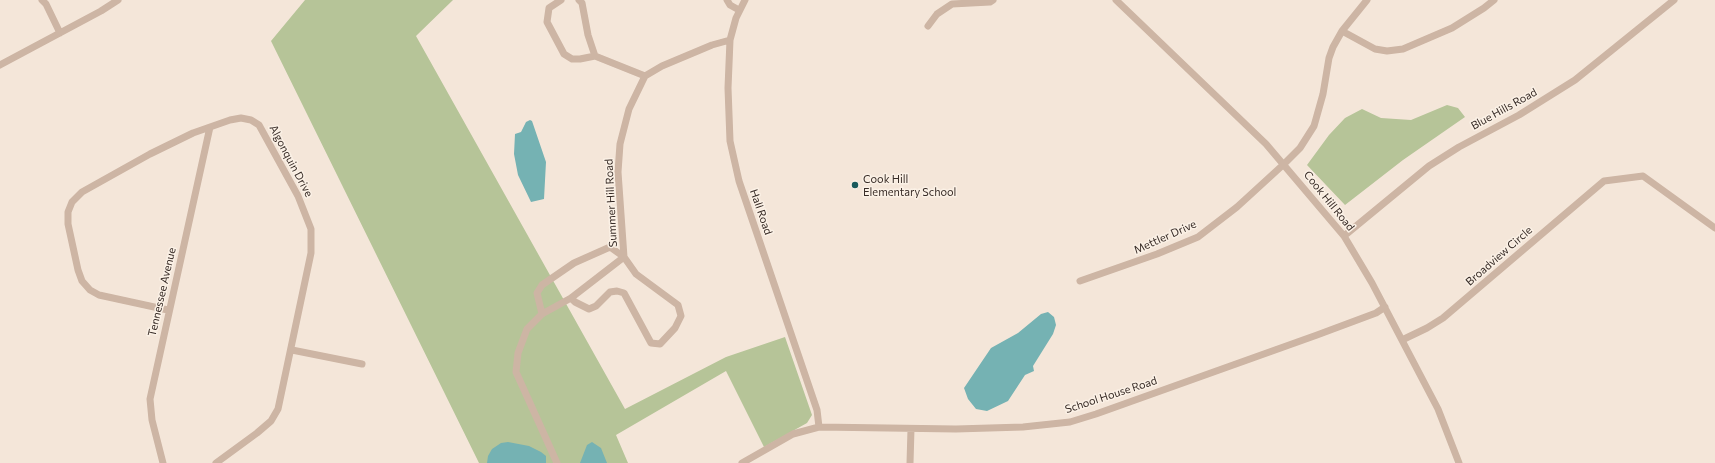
<!DOCTYPE html>
<style>
body{margin:0}
canvas{display:block;background:#f4e6d9}
</style>
<canvas width="1715" height="463"></canvas>
<script>
const c = document.querySelector('canvas').getContext('2d');
c.lineJoin = 'round';
function fillPath(path, color) { c.fillStyle = color; c.fill(path, 'evenodd'); }
const poly = rows => new Path2D(rows.map(r => 'M' + r).join(''));
function stroke(path, color, width, dash) { c.strokeStyle = color; c.lineWidth = width; c.lineCap = dash ? 'butt' : 'round'; c.setLineDash(dash || []); c.stroke(path); }
function drawText(font, color, halo, rows, align = 'center') {
  c.font = font + ' Commissioner,sans-serif'; c.lineWidth = 3; c.setLineDash([]); c.textBaseline = 'middle'; c.strokeStyle = halo; c.fillStyle = color; for (const [text, x, y, turn = 0] of rows) {
    c.save(); c.translate(x, y); c.rotate((+turn || 0) * Math.PI / 180); c.textAlign = isNaN(turn) ? turn : align; if (halo) c.strokeText(text, 0, 0); c.fillText(text, 0, 0); c.restore();
  }
}
fillPath(poly([
 [305,0,453,0,416,36,625,409,726,357,785,337,812,415,807,423,764,447,726,371,616,435,628,463,479,463,271,41],
 [1447,105,1458,108,1465,117,1403,160,1345,205,1307,165,1329,135,1345,118,1362,109,1381,118,1411,120]
]), '#b6c498');
fillPath(poly([
 [530,120,532,121,546,162,544,199,531,202,518,175,514,154,515,134,521,132,526,122],
 [1048,312,1054,317,1056,325,1053,334,1033,366,1034,371,1025,375,1008,401,987,411,976,409,968,399,964,388,991,348,1018,333,1041,314],
 [508,442,529,446,541,452,546,456,546,463,487,463,488,456,492,449,501,443],
 [592,442,601,448,607,463,580,463,587,445]
]), '#75b2b3');
stroke(poly([
 [42,0,46,4,60,33],
 [561,0,549,8,547,22,564,54,572,59,580,59,595,56,645,76],
 [579,0,582,3,588,35,595,56],
 [727,0,730,5,739,10],
 [745,0,736,18,730,40,728,88,730,141,739,181,817,410,819,427],
 [1116,0,1266,144,1344,236,1372,283,1438,409,1459,463],
 [1367,0,1342,31,1375,49,1387,51,1403,49,1452,28,1484,8,1494,0],
 [928,26,937,14,952,4,990,2,993,0],
 [0,65,101,11,118,0],
 [1344,236,1429,166,1459,147,1519,115,1575,80,1674,0],
 [1080,281,1157,254,1198,237,1237,207,1284,164,1300,148,1314,126,1323,94,1329,58,1333,47,1342,31],
 [168,310,99,295,90,290,82,281,78,270,68,224,68,212,72,202,82,192,150,154,193,133,230,120,241,118,251,120,259,125,298,196,311,229,311,253,278,409,271,421,257,433,216,463],
 [542,314,537,293,542,285,574,263,610,247,624,257,636,274,678,305,681,316,675,328,660,344,651,343,624,293,617,291,610,292,596,306,589,309,575,302,571,298],
 [1402,340,1427,328,1443,318,1604,181,1643,176,1715,228],
 [292,350,362,364],
 [163,463,152,420,150,399,210,127],
 [557,463,516,372,518,353,527,329,542,314,571,298,624,257,618,172,620,144,629,109,645,76,662,66,712,45,730,40],
 [742,463,793,434,819,427,956,429,1023,427,1070,422,1096,414,1317,335,1376,313,1385,307],
 [910,463,911,429]
]), '#cdb5a4', 7);
for (const [x, y, r, color] of [
 [855,185,4,"#185a5c"]
]) { const dot = new Path2D(); dot.arc(x, y, r, 0, 2 * Math.PI); c.fillStyle = color; c.fill(dot); stroke(dot, '#fbf1e6', 1.5); }
drawText('11px', '#372b26', '#fbf1e6', [
 ["Blue Hills Road",1504,109,-29],
 ["Algonquin Drive",291,161,62],
 ["Cook Hill Road",1329,201,51],
 ["Summer Hill Road",611,203,-93],
 ["Hall Road",761,212,71],
 ["Mettler Drive",1165,237,-24],
 ["Broadview Circle",1499,256,-41],
 ["Tennessee Avenue",162,292,-77],
 ["School House Road",1111,395,-18]
]);
drawText('11px', '#372b26', '#fbf1e6', [
 ["Cook Hill",863,179],
 ["Elementary School",863,192]
], 'left');
</script>
